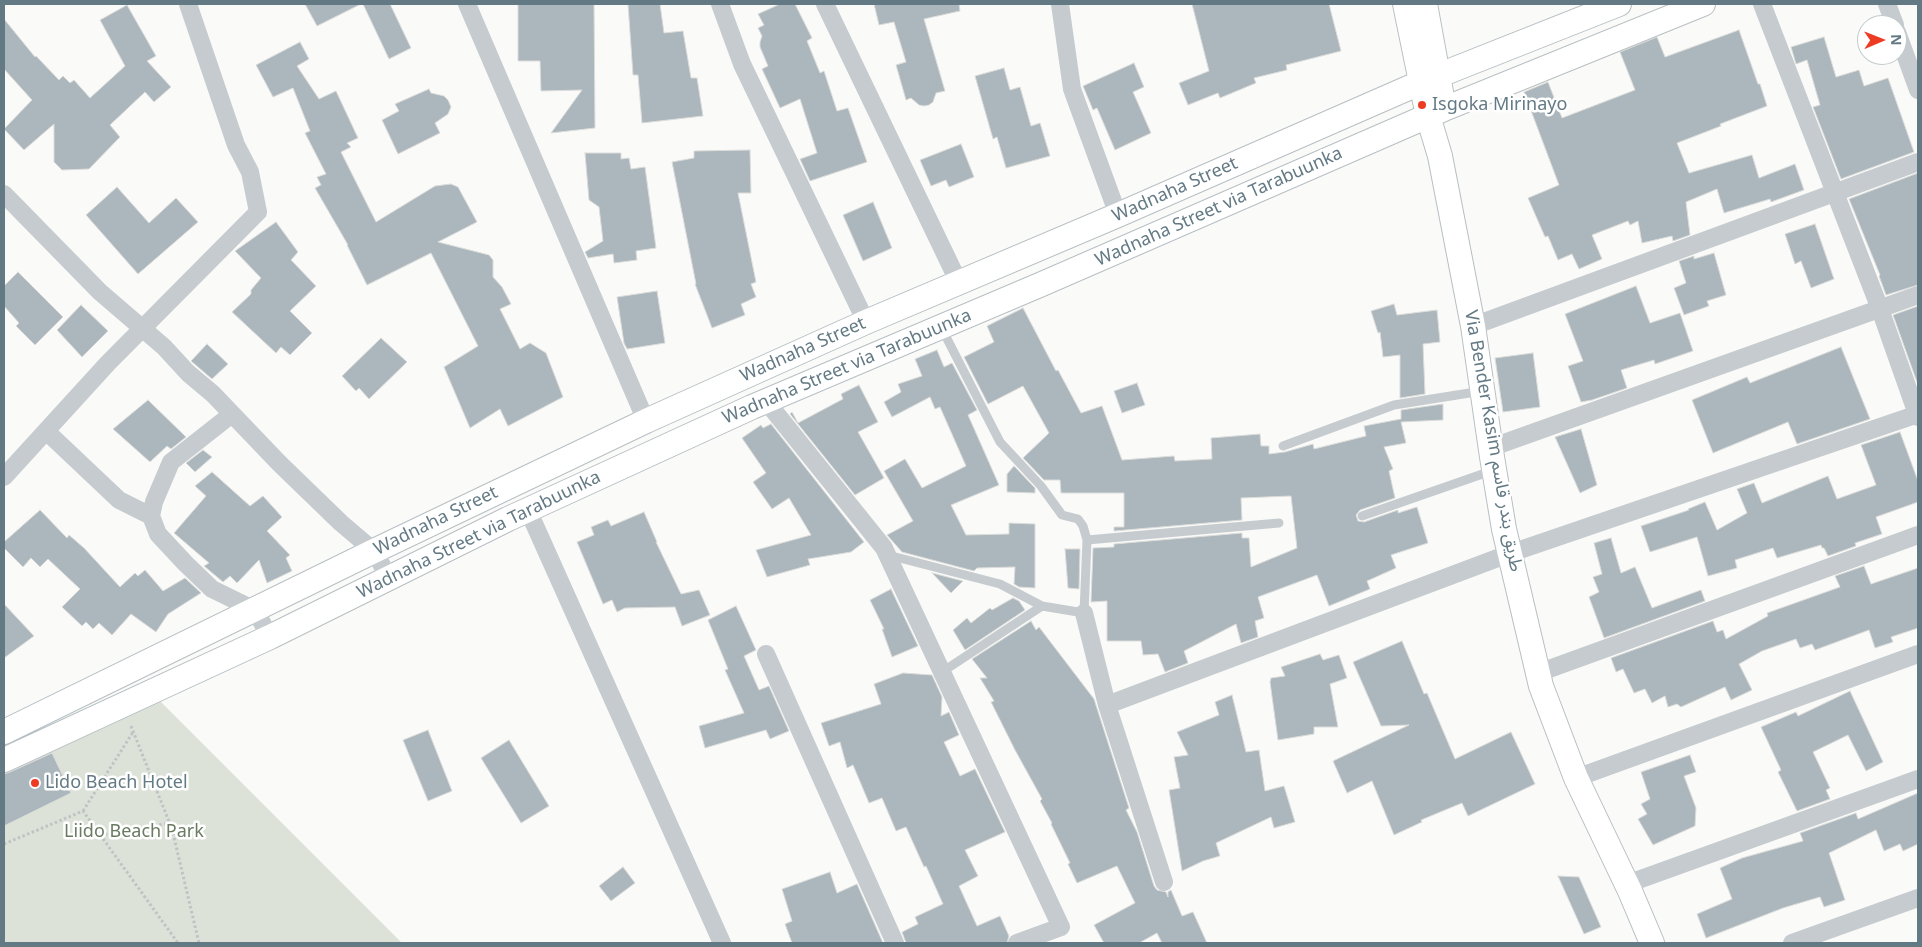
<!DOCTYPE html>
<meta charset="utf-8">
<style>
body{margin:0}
#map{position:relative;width:1922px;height:947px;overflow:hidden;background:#fafaf8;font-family:"Noto Sans",sans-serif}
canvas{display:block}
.frame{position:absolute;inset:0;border:5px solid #637a85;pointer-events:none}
.north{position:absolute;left:1857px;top:15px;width:50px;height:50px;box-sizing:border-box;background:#fff;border:1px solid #c1cace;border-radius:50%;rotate:89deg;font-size:14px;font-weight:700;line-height:20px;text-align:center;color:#637a85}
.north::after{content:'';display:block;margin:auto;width:18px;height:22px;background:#ee3b23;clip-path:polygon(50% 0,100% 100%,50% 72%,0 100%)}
</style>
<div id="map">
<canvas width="1922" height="947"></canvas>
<div class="frame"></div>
<div class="north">N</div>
</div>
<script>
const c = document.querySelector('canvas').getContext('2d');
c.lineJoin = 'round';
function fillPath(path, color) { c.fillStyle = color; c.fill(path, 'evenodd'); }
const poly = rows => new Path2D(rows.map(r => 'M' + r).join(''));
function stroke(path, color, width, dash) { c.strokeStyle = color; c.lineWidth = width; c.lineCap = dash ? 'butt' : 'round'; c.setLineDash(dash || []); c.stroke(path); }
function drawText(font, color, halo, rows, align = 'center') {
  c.font = font + ' "Noto Sans","Noto Sans Arabic",sans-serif'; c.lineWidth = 5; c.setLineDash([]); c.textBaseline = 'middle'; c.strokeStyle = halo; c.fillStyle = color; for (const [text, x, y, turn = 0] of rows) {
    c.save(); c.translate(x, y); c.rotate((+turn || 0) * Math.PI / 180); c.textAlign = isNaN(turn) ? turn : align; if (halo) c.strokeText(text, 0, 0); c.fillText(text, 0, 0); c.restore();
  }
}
fillPath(poly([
 [160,701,402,943,4,943,4,769]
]), '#dde2d8');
const building = poly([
 [305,4,361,4,317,26,305,4],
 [363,4,390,4,411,48,389,59,363,4],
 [518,4,594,4,595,128,551,133,582,90,541,91,540,61,518,61,518,4],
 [628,4,660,4,664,33,683,31,691,78,697,78,703,116,642,123,638,75,633,75,628,4],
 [780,4,795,4,812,38,807,41,820,73,824,71,837,111,848,108,867,162,810,181,800,159,817,153,800,99,780,108,762,69,768,66,760,47,760,42,762,36,758,28,764,25,758,14,780,4],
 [874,4,959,4,960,11,924,19,945,91,936,93,933,102,929,105,924,106,919,105,911,98,906,100,896,65,906,62,894,22,879,25,874,4],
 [1192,4,1329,4,1341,51,1286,65,1287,70,1254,78,1256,83,1220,98,1218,93,1188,105,1179,83,1209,71,1192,4],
 [127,5,156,56,147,61,171,87,154,102,145,92,110,125,120,137,89,169,62,170,54,162,54,124,24,150,4,129,32,100,4,69,4,19,35,57,36,56,59,80,63,76,70,83,74,80,90,98,125,66,100,20,127,5],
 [1739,30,1758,84,1760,84,1767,106,1720,124,1721,126,1677,143,1689,173,1752,155,1759,178,1795,164,1804,190,1771,202,1770,199,1724,213,1717,189,1686,202,1690,235,1673,241,1672,236,1642,243,1638,221,1630,225,1628,221,1592,235,1602,259,1579,269,1572,254,1558,260,1548,236,1545,237,1528,198,1559,185,1524,92,1548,82,1562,118,1635,90,1620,52,1657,37,1665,57,1739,30],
 [1824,37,1836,77,1859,70,1864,86,1888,78,1914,152,1841,179,1813,107,1820,105,1807,60,1796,64,1791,47,1824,37],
 [300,42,309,59,297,66,319,99,336,91,358,138,347,143,351,147,341,152,376,222,435,186,451,184,458,187,477,222,438,242,489,255,493,260,493,277,502,287,511,304,500,309,520,349,530,343,546,353,563,397,508,426,500,409,470,428,444,367,478,346,431,253,367,285,347,245,348,245,315,188,321,185,317,177,326,174,305,133,310,131,293,88,273,97,256,65,300,42],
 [1134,63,1144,87,1133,92,1151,133,1115,150,1097,108,1093,110,1083,86,1134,63],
 [1004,68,1010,90,1020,87,1031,126,1040,123,1050,156,1006,168,997,137,993,139,975,76,1004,68],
 [429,89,431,93,444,96,448,100,451,107,448,114,435,123,440,133,398,154,382,120,399,111,395,104,429,89],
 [961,144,974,177,949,187,946,180,931,186,920,160,961,144],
 [750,150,751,193,738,193,756,282,751,284,756,297,741,304,745,315,712,328,695,284,696,284,672,162,694,158,694,151,750,150],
 [585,153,621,153,621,159,629,158,631,169,645,167,656,248,636,251,637,260,614,263,613,254,588,258,585,252,603,241,599,207,589,200,585,153],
 [1918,173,1918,285,1886,295,1879,276,1880,275,1849,199,1918,173],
 [117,187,149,223,176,198,198,222,138,274,86,215,117,187],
 [873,202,892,248,863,261,843,215,873,202],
 [276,222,298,252,291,260,316,286,290,311,312,333,290,355,281,347,276,353,232,312,251,294,251,290,261,278,235,251,276,222],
 [1815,224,1834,279,1811,288,1801,261,1795,264,1785,234,1815,224],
 [1714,253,1726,295,1707,301,1709,306,1684,315,1674,288,1686,283,1679,261,1694,256,1694,259,1714,253],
 [18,272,63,317,35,345,16,326,19,323,4,306,4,286,18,272],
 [1636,286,1650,323,1680,313,1693,351,1655,364,1654,360,1621,370,1627,388,1592,400,1581,402,1568,366,1583,361,1565,314,1636,286],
 [657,291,665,343,627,349,624,343,617,297,657,291],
 [1394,304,1397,315,1437,310,1440,342,1423,344,1425,394,1400,398,1400,355,1383,357,1380,332,1378,333,1371,311,1394,304],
 [81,305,108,331,82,357,57,330,81,305],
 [1918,306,1918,385,1893,315,1918,306],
 [1023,308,1056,371,1058,370,1081,413,1102,406,1122,460,1174,456,1175,461,1212,459,1211,438,1260,434,1261,446,1269,446,1269,454,1285,452,1313,444,1314,449,1366,436,1364,426,1401,419,1401,410,1443,404,1443,420,1401,422,1406,443,1384,447,1393,469,1389,471,1395,498,1360,510,1356,515,1358,521,1364,522,1398,510,1398,513,1417,507,1428,543,1391,555,1396,568,1367,581,1370,589,1329,606,1317,575,1258,597,1264,618,1255,621,1258,637,1241,643,1236,624,1184,651,1188,663,1165,672,1158,654,1143,655,1141,641,1107,641,1107,601,1091,602,1093,548,1114,547,1114,544,1242,533,1242,538,1249,538,1251,567,1297,548,1291,496,1241,498,1242,520,1114,531,1114,527,1124,527,1124,493,1061,493,1060,480,1044,480,1023,458,1049,433,1023,386,988,404,964,357,994,342,987,326,1023,308],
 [381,338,407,362,369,399,359,388,356,391,342,376,381,338],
 [207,344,228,364,212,379,191,361,207,344],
 [1841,347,1870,419,1797,444,1788,422,1713,453,1692,400,1747,377,1750,383,1841,347],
 [937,350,944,367,952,363,977,410,968,415,999,485,951,505,966,535,1009,534,1009,523,1035,524,1035,588,1019,587,1014,584,1015,567,977,568,974,571,902,552,887,535,913,521,884,471,905,459,922,488,966,466,940,407,935,409,930,397,892,417,884,402,901,392,898,384,922,376,915,359,937,350],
 [1533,353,1540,407,1503,412,1495,358,1533,353],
 [1137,383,1145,405,1122,413,1114,391,1137,383],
 [859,385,878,422,858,432,884,478,855,495,790,414,792,412,798,423,843,399,841,394,859,385],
 [148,400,186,437,171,449,167,446,150,462,113,429,148,400],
 [771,424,864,542,851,552,808,559,810,565,767,577,756,550,811,535,789,498,772,509,753,482,766,473,742,438,761,425,763,428,771,424],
 [1581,429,1597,485,1580,493,1555,437,1581,429],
 [1900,432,1918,481,1918,502,1876,517,1882,534,1855,543,1856,546,1828,556,1824,548,1822,548,1821,545,1777,558,1773,548,1735,560,1737,568,1708,576,1697,537,1650,552,1641,526,1689,510,1688,509,1705,502,1717,530,1747,513,1737,489,1754,483,1762,503,1828,476,1837,499,1876,485,1861,445,1900,432],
 [203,450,212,457,195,472,186,463,203,450],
 [1014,466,1035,488,1035,493,1007,492,1007,474,1014,466],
 [212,472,250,506,263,496,282,517,267,531,290,555,286,558,292,571,267,583,259,560,237,583,230,576,223,582,204,566,209,563,174,533,206,496,195,486,212,472],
 [40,510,67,538,69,535,84,548,120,587,135,573,138,576,145,570,163,591,185,578,201,593,168,614,156,632,131,614,112,635,99,623,93,629,86,622,82,626,62,607,80,589,48,559,40,567,31,558,23,567,4,548,4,542,40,510],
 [644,512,657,542,656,542,681,594,699,590,710,615,682,626,675,607,625,608,617,612,612,600,603,604,577,542,594,535,591,527,608,520,611,526,644,512],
 [1611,538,1621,573,1635,567,1652,608,1701,590,1705,601,1604,638,1589,597,1599,592,1593,577,1602,574,1594,543,1611,538],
 [1065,549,1080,549,1079,589,1068,588,1065,549],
 [1864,566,1871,584,1918,568,1918,628,1891,637,1893,642,1875,648,1869,630,1815,650,1812,644,1800,648,1796,639,1762,651,1739,664,1752,690,1731,700,1725,687,1681,707,1677,704,1668,707,1665,696,1652,703,1645,689,1634,693,1623,669,1616,672,1611,658,1713,621,1717,632,1723,630,1726,639,1768,616,1767,613,1840,587,1835,576,1864,566],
 [932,573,963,581,951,593,932,573],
 [891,589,918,646,892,657,882,629,884,629,870,600,891,589],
 [1013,598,1019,601,1025,610,965,650,953,630,967,618,971,623,990,608,992,610,1013,598],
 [4,604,34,636,4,658,4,604],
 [736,606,756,650,744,656,759,690,769,686,789,731,770,739,766,730,705,748,699,726,744,713,725,670,728,669,708,620,736,606],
 [1031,621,1036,630,1039,627,1094,699,1129,808,1126,810,1137,832,1154,886,1157,890,1166,892,1168,897,1168,892,1171,890,1182,916,1193,912,1207,943,1162,943,1157,933,1139,943,1104,943,1094,925,1135,903,1117,866,1077,883,1068,864,1070,863,1051,824,1052,823,1040,801,1042,799,1015,750,991,702,994,701,980,678,987,678,972,659,1031,621],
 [1402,641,1424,694,1427,693,1455,759,1511,732,1535,784,1468,816,1462,803,1421,820,1422,822,1394,835,1372,781,1347,793,1333,761,1409,725,1381,726,1353,662,1402,641],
 [1320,654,1323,660,1339,655,1347,678,1330,684,1338,727,1314,727,1314,734,1278,740,1270,682,1271,678,1285,676,1281,667,1320,654],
 [903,673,932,675,942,697,941,716,949,712,959,735,944,742,960,776,975,769,1005,832,965,850,978,876,959,886,977,926,1000,916,1009,936,1007,943,906,943,902,932,918,924,915,917,943,904,926,866,924,867,906,827,896,831,882,798,869,803,853,765,847,768,840,742,829,746,821,723,881,704,874,684,903,673],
 [1850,691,1883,762,1866,771,1848,735,1813,752,1830,788,1826,790,1830,799,1797,811,1778,772,1781,770,1761,727,1796,712,1798,716,1850,691],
 [1232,695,1246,752,1259,750,1265,791,1284,786,1295,822,1274,828,1271,817,1216,843,1220,856,1203,861,1182,871,1169,790,1180,788,1174,757,1188,755,1177,732,1219,715,1215,702,1232,695],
 [428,730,452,791,428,801,403,740,428,730],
 [509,740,549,806,521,823,481,758,509,740],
 [52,753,71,793,4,826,4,774,10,772,52,753],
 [1690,755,1696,772,1684,776,1696,808,1695,826,1653,845,1638,819,1647,814,1641,804,1650,799,1641,772,1690,755],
 [1918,793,1918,844,1903,851,1900,844,1884,851,1876,830,1829,853,1845,900,1824,907,1820,897,1783,908,1706,938,1697,914,1732,899,1720,868,1742,858,1803,841,1800,833,1856,813,1858,819,1918,793],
 [623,867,635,883,611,901,599,886,623,867],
 [830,872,837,893,857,884,883,943,792,943,785,924,792,921,782,889,830,872],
 [1558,876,1579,877,1601,927,1584,934,1558,876]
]);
fillPath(building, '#abb7bc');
stroke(building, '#dcdcda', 1);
const secondary = poly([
 [1405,4,1428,116,1440,156,1473,326,1492,457,1504,529,1541,686,1576,778,1630,891,1652,943],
 [1425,4,1441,92],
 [4,732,374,551,646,421,866,322,1118,215,1422,82,1619,4],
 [4,760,270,637,508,519,752,407,1042,284,1444,109,1703,4]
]);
stroke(secondary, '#b7bfc3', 26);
stroke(poly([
 [131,726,172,829,199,943],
 [83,811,133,732],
 [100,835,170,823],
 [4,844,83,811,178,943]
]), '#bfc3c5', 3, [2.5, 2.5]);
stroke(poly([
 [941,327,1000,442,1041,486,1062,515,1078,519,1083,526,1087,540],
 [1283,446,1394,405,1482,391],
 [1362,516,1494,470],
 [888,555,1000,584,1042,606,942,672],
 [1042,606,1084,613,1087,540,1279,523]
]), '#c5cbce', 9);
stroke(poly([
 [467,4,646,421],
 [720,4,742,64,866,322],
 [825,4,959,283],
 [1060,4,1072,89,1118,215],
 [1762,4,1880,309,1918,417],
 [1887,4,1895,25],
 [1897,32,1918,90],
 [4,194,100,292,164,347,188,373,213,394,279,463,341,523,374,551,389,578],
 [1473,326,1918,162],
 [766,401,884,548,1061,927,1017,943],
 [232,414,171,462,154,502,151,516,158,534,185,563,212,589,255,610,270,637],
 [46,431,119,500,151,516],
 [1490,448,1918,295],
 [4,477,108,363,258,212,250,172,236,145,188,4],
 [528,510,722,943],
 [1084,613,1107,705,1164,882],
 [766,654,895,943],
 [1538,673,1918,535],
 [1107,705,1511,553,1918,414],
 [1576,778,1918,654],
 [1627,884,1918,779],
 [1792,943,1918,898]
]), '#c5cbce', 18);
stroke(secondary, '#fff', 24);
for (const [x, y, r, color] of [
 [1422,105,5,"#ee3b23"],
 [35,783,5,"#ee3b23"]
]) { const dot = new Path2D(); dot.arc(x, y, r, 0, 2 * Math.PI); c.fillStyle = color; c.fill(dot); stroke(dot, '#fff', 2); }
drawText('18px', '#637a85', '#fff', [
 ["Isgoka Mirinayo",1432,105],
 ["Lido Beach Hotel",45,783]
], 'left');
drawText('18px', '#637a85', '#fff', [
 ["Wadnaha Street",1175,190,-24],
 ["Wadnaha Street via Tarabuunka",1219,207,-24],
 ["Wadnaha Street",803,350,-24],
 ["Wadnaha Street via Tarabuunka",847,367,-23],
 ["Via Bender Kasim طريق بندر قاسم",1493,441,80],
 ["Wadnaha Street",436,521,-26],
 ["Wadnaha Street via Tarabuunka",479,535,-26]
]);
drawText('18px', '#6a7b62', '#fff', [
 ["Liido Beach Park",134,832]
]);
</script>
